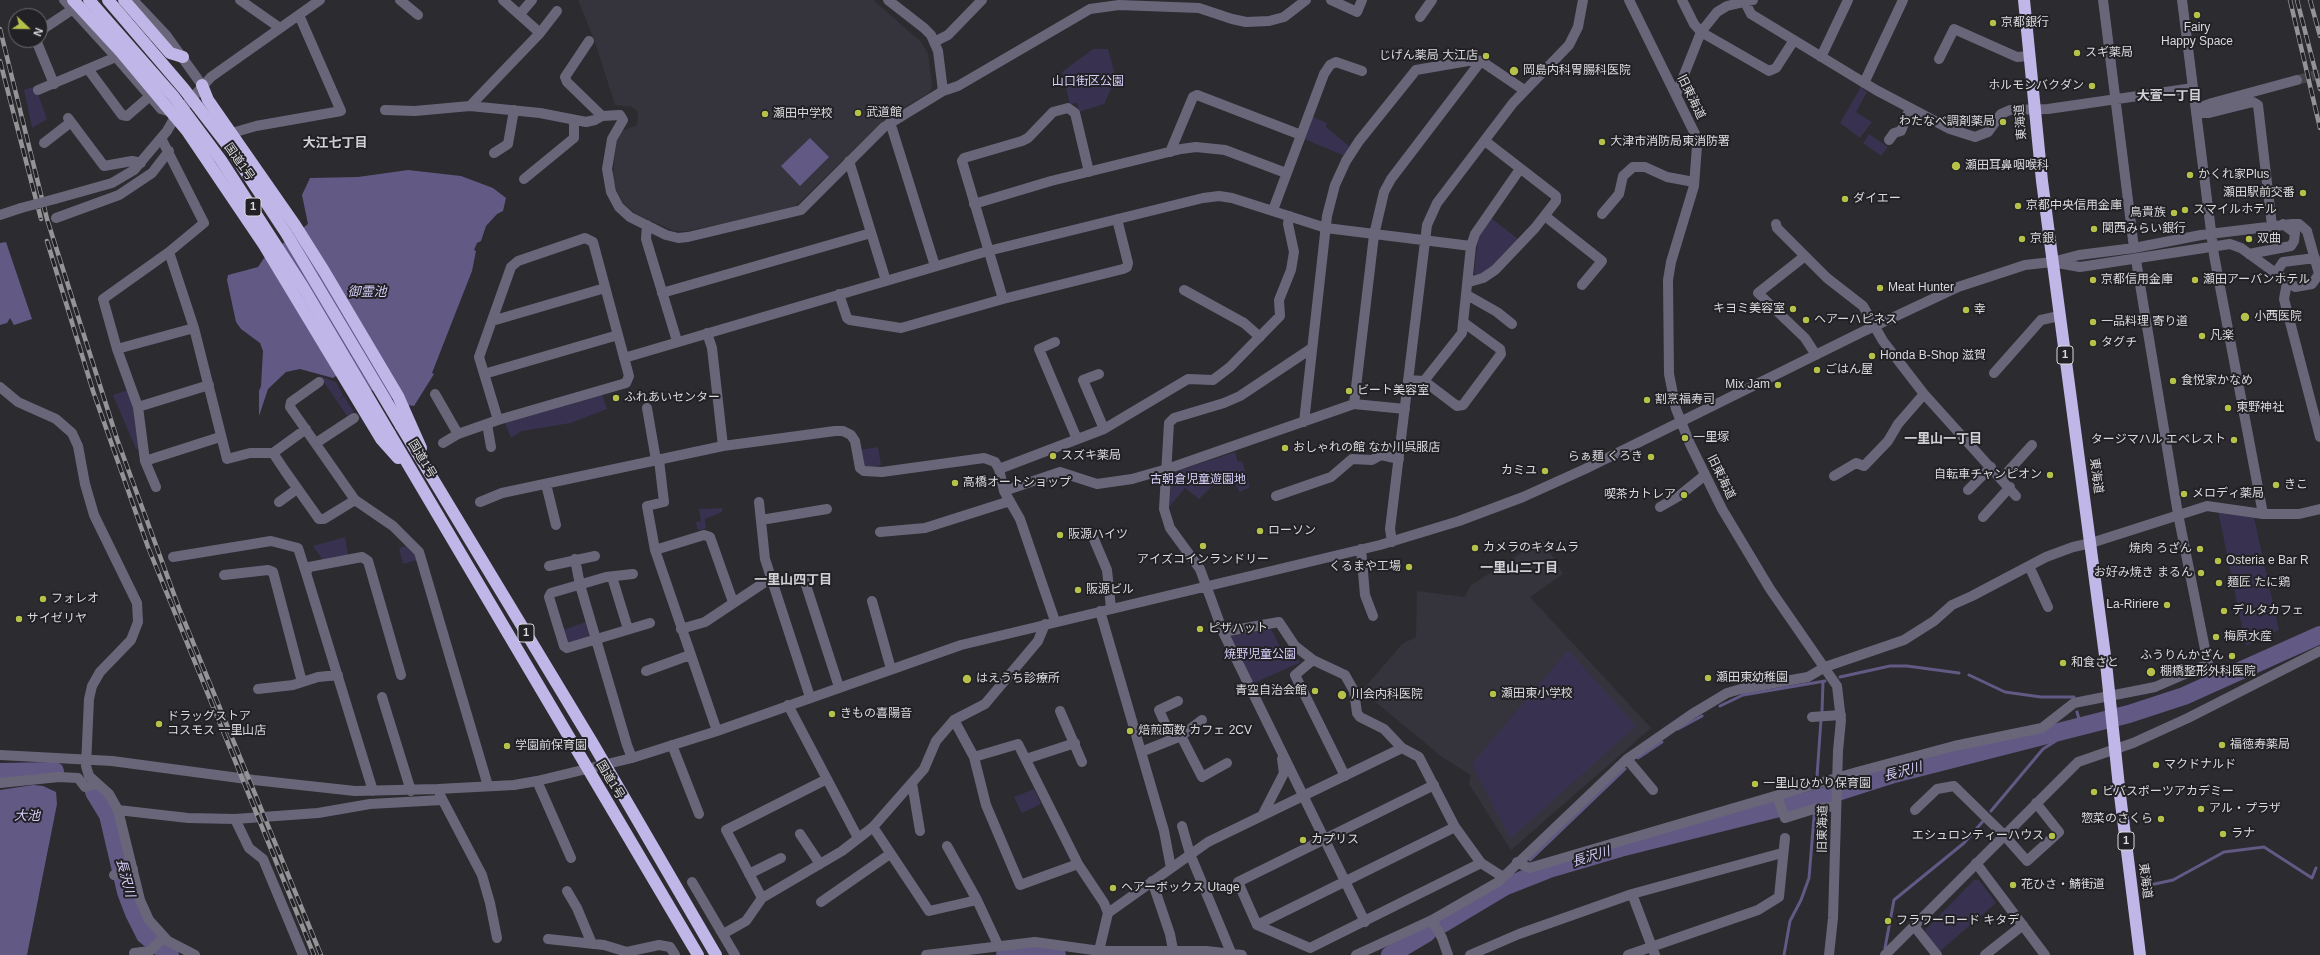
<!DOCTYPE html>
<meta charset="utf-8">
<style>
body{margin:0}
#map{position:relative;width:2320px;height:955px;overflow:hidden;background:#2c2b2f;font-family:Arial,sans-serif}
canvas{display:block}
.north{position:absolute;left:8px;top:8px;width:40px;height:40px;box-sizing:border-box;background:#222125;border:1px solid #6c6b6e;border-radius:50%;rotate:112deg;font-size:11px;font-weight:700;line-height:16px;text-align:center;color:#dad9dc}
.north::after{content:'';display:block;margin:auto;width:14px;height:18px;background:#b6c149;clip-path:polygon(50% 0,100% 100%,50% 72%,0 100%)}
</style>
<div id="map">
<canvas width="2320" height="955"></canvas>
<div class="north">N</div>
</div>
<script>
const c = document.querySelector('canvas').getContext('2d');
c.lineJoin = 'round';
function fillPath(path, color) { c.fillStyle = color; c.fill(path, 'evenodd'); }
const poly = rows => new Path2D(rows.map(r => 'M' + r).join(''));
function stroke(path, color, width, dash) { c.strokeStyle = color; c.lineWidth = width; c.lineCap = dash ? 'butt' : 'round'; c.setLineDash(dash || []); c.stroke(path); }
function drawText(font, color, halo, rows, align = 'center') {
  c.font = font + ' Arial,"Noto Sans JP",sans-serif'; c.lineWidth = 4; c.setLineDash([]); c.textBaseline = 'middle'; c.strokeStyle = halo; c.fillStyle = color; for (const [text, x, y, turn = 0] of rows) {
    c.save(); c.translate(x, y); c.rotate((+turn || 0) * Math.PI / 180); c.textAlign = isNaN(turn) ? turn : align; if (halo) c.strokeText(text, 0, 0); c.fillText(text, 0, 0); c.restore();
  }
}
fillPath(poly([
 [578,0,873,0,921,42,928,54,932,84,931,90,926,95,887,117,796,206,787,210,687,231,674,231,636,214,624,204,617,192,613,176,616,143,621,131,637,125,638,112,632,107,615,105,595,42],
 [1542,539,1563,574,1530,597,1651,728,1511,850,1469,784,1471,775,1442,757,1362,691,1402,644,1416,637,1417,591,1465,597,1470,586]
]), '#35343d');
fillPath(poly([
 [1093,49,1108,49,1116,78,1104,104,1079,112,1077,103,1070,104,1062,72],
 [35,86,47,119,32,128,24,90],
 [1861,87,1867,92,1856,112,1872,122,1860,138,1840,123],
 [1313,117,1327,123,1326,127,1349,146,1345,156,1304,139],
 [1869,134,1888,147,1881,156,1863,143],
 [1491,218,1518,239,1496,264,1479,276,1474,273,1478,239],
 [320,376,336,382,343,395,338,401,344,396,354,412,347,416],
 [128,390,135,408,141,448,136,449,113,395],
 [602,394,607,409,571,423,522,431,511,438,505,423],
 [878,447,881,465,869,467,863,464,860,450],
 [1235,452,1238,462,1242,461,1250,487,1240,492,1228,471,1199,499,1185,488,1170,506,1171,479,1177,471],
 [722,508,722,512,705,519,706,528,701,530,697,529,696,522,701,521,699,509],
 [2218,511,2254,518,2279,630,2246,646],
 [345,537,348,555,323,560,313,546],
 [406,546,415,555,417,560,403,564,399,548],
 [586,622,589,634,587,638,570,644,567,642,563,630],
 [1271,629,1282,651,1301,662,1250,685,1227,637],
 [1568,650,1636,726,1510,839,1472,764],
 [1034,789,1041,804,1022,813,1014,797],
 [1974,880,1979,880,1996,903,1939,952,1925,934,1926,929]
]), '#383150');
fillPath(poly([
 [810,138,829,157,800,186,781,166],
 [408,170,461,176,493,188,506,198,503,211,497,214,486,226,481,241,477,243,474,250,476,251,472,271,432,373,434,374,414,406,408,405,336,376,333,378,300,369,286,372,268,389,259,416,259,391,261,386,263,351,260,343,241,329,236,322,227,280,228,275,258,267,264,258,308,224,302,195,310,178,358,177],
 [6,242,32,319,14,325,10,318,7,323,0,325,0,243],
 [33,785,43,786,56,792,57,804,27,955,0,955,0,790]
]), '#635985');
stroke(poly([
 [1969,675,2005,692,2041,697,2074,697],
 [1840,677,1890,666,1907,666,1959,673],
 [1720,706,1743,695,1825,681],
 [1822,712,1823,682],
 [2077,712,2081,726],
 [1678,729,1702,716],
 [1638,758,1662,742],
 [1817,776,1821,720],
 [1991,811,2043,749,2078,727],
 [1530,860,1625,769],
 [1510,882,1521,872],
 [2150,885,2173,880,2224,852,2264,847,2312,878,2316,868],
 [1885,948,1894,900,1964,843,1984,820],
 [1784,955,1790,921,1801,900,1809,878,1816,793]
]), '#635985', 3);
stroke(poly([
 [0,772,55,771],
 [94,792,108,815,126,892,134,913,145,935,170,955],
 [1442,924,1504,887,1552,868,1620,848,1819,798,1894,774,2129,714,2184,696,2320,635],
 [1005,955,1033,951,1057,955],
 [1390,955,1427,933]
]), '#635985', 18);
stroke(poly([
 [2297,80,2320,74]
]), '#464549', 10, [10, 5]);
stroke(poly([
 [64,0,116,57,161,109,171,112],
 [133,0,166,35,202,85],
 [240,0,280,28],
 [400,0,418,15],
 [1331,0,1357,12,1362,0],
 [1629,0,1695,134,1697,146,1694,186,1671,262,1668,280,1669,374,1676,409,1690,444,1722,509,1770,589,1837,686,1841,720,1838,751,1833,918,1829,955],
 [1682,0,1694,24,1701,32,1769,71,1776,68,1794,40],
 [2103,0,2134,248],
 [2182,0,2214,255,2263,514],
 [1745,2,1751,14,1876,90,1950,129,1975,137,1988,132,2001,114,2010,110,2048,109,2193,88],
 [520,14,532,0],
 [1420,17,1432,0],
 [40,31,73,9],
 [540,33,557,11],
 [36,40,54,84],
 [589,41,565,77,567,82,602,116],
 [934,42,948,35,982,0],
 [1821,57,1848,0],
 [1939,59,1954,29,2017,57,2029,56],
 [88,69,122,115,127,116,150,96],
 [1864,83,1903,0],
 [38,90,116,57],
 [943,91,958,86,1090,9,1119,5,1199,8,1232,19,1246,22,1269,21,1284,17,1306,0],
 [1676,95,1701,32,1717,12,1727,6,1753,0],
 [470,106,540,33,503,0],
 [2196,109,2203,113,2209,113,2253,102,2258,105,2272,226],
 [2196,109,2212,103,2297,80],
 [385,110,415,111,470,106,540,113,586,122,595,120,602,116,620,115,623,120,612,139,607,169,611,192,619,207,630,217,666,235,678,238,688,237,801,210,884,127,943,91,938,51,931,35,924,28,888,0],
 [68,118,104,166,132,161,141,163],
 [890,122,935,266],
 [232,133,256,126,341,111,299,15],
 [1889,140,1894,133,1901,131,1910,108],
 [44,143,71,122],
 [1170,152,1193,97,1197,95,1301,135],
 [494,153,508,144,514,110],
 [849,161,886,281],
 [524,179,574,138,574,120],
 [55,199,112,183,134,170,167,131,175,117,211,77,320,0],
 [974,204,1051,181,1181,149,1196,147,1225,150,1286,173],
 [1273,210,1324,74,1330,65,1336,62,1362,71],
 [1602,214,1619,194,1623,176,1633,167,1645,167,1667,177,1694,182],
 [0,215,21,208],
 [1545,216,1602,261,1582,285],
 [56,218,119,195,152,173,169,151],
 [1776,224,1777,228,1827,278,1863,306,1883,341,1924,394,2016,496],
 [647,225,646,239,677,341],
 [169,252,194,328,227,459,250,453,273,453],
 [2249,254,2291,246,2294,241,2295,233,2283,224],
 [1805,256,1758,293,1805,338,1816,355],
 [2275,274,2283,262,2315,258],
 [1469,282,1483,278,1495,270,1535,228,1556,201,1556,196,1485,141],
 [2287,283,2284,299,2320,437],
 [1184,290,1244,323,1260,337],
 [662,293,871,233],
 [839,294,847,318,850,320,901,328,1003,299,1123,269,1127,267,1128,263,1117,219],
 [1467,295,1497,312,1512,324],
 [1003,299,962,161,964,158,1022,141,1028,138,1053,112,1068,108,1075,113,1089,172],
 [492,321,605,288],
 [707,333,712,348,723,446],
 [1055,342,1039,349,1077,439],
 [1312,348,1240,396,1224,403,1174,418,1169,423,1164,509,1170,528,1200,569,1223,632,1365,922],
 [117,349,194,328],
 [624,358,988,251,1203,198,1219,196,1232,198,1326,228,1471,246],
 [1994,373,2041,320,2059,316],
 [484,374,618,335],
 [1099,374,1083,380,1104,429],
 [1408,380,1424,381,1462,333,1471,246,1475,234,1520,169],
 [1424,381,1457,406,1463,405,1501,354,1500,349,1463,322],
 [319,382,291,402,290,407,355,500,393,526,419,552,488,786],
 [0,387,18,402,56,419,72,433,78,446,85,484,94,515,137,603,138,622,131,640,100,672,92,686,89,699,86,766,89,776,109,794,118,810,140,900,149,920,168,941,195,955],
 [435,394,458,434],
 [1354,404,1374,235,1384,192,1391,179,1481,61],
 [138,407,209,385],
 [647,408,656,460],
 [1304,422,1327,216,1335,185,1346,161,1359,141,1416,70,1474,60,1481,61,1524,90],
 [487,424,491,447],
 [306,429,273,453,285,471,319,519,324,519,355,500],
 [316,443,354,418],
 [443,443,458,434,498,420,626,383,629,376,593,242,585,238,518,261,511,267,479,357,498,420],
 [659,460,664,502,647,506,655,550,717,731],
 [145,461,220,437],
 [999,469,1104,429,1188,379,1213,380,1230,367,1280,316,1279,300,1291,270,1294,252,1288,224,1289,216],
 [1834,476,1856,463,1864,466,1888,441,1898,424,1924,394],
 [2002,478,2032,445],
 [546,484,556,525],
 [156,487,145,461,138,407,117,349,103,299,169,252,204,223,161,138],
 [1968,490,1991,467],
 [1004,491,1060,472,1097,484,1132,479,1167,469,1354,404,1405,409],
 [1276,496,1331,477,1352,459,1372,460,1381,455,1399,459],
 [279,502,297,489],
 [480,502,502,493,723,446,835,431,843,431,851,435,855,441,860,468,864,471,882,472,984,458,995,462,999,469,1004,491,1020,519,1055,621],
 [759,502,765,559,810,697],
 [1660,507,1679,496,1705,475],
 [1983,517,2010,487],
 [761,520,827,509],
 [880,532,925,528,1010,501],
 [1093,537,1107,570,1111,608],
 [1392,542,1390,529,1427,225,1437,203,1513,103,1569,45,1578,27,1583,0],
 [1361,549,1365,595,1373,616],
 [655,550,704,535,710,537,733,602],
 [173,557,271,541,298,548,306,573],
 [575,559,580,585,627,745,632,758],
 [549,566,595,556],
 [2029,566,2048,607],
 [633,574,606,577,551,593,549,597,564,646,567,648,650,623],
 [224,575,268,570,273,572,302,682],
 [612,577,628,629],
 [804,579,839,687],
 [872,601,891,669],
 [1100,611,1164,831,1171,868],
 [681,629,705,622,771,578],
 [1223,632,1279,622,1295,646,1313,660,1345,675,1354,691,1357,713,1360,717,1384,729,1402,748,1419,757,1455,827,1481,863,1503,877],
 [1313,660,1295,675,1345,776],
 [646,671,690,655],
 [258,689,293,685,318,677,338,675],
 [382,697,411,791],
 [788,705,858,838],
 [1060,711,1082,762],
 [1812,717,1841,715],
 [954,720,974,757,986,805,1020,885,1078,864],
 [1181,736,1202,777,1227,763],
 [1172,739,1159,710,1178,701],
 [672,745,699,814],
 [1141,752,1181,736,1202,720],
 [0,755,112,761,254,780,355,791,438,789,514,785,537,781,632,758,717,731,961,645,1380,545,1459,521,1523,497,1585,469,1862,332,1958,287,2025,265,2052,262,2079,255,2134,248,2201,235,2292,224,2299,224,2307,231,2319,274,2312,284,2295,287,2241,248,2230,244,2080,267,2052,262],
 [974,757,1018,744,1078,864,1104,903,1108,913,1098,955],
 [1026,759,1075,743],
 [1627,759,1653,790],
 [537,781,571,858],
 [0,783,59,777,78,778,85,787,96,784],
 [912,783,920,831],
 [1434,785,1238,882,1257,925,1310,948,1481,863],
 [373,791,306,573,309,567,362,557,368,561,401,675],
 [440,795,482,875,490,903,497,938],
 [1777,796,1785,818,1817,808,1836,806],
 [118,810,188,818,235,819,318,813,370,804,442,800],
 [1915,810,1937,789,1954,786,2004,835,2027,861,2059,832,2036,803],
 [1262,816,1284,773,1282,759],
 [235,819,249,848,263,859,303,955],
 [1182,826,1190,854,1232,955],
 [873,827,929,911,977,900,998,945],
 [800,834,820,864],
 [947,846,977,900],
 [1517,862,1529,868,1857,772,1954,746,2042,728,2074,703,2155,687,2208,664,2178,514,2136,260],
 [1976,863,2045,955],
 [749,874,781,858],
 [114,875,133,869],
 [1152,881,1170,934,1174,955],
 [692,882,735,955],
 [567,891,577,908,592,944],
 [1632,894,1655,955],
 [762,898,726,830,827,779],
 [821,902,890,854],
 [1108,913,1208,842,1402,748],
 [1432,920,1442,938,1448,955],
 [1257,925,1455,827],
 [1914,926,1937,955],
 [723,934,746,921,762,898,842,851,873,827,924,769,936,741,954,720,985,704,1038,641,1045,624],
 [548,939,604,945,627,952,659,945,670,947,675,955],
 [134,953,150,951,163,938],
 [926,955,1035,942,1100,951,1206,951,1242,955],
 [1356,955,1432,920,1498,882,1627,759,1692,714,1727,693,1741,689,1808,677,1825,667,1904,640,1934,621,1952,605,1972,596,2046,557,2073,547,2091,543,2207,506,2263,514,2299,514,2320,509],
 [1470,955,1519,934,1632,894,1782,853],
 [1628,955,1758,910,1779,897,1785,838],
 [1885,955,2078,762,2133,743,2188,718,2320,651],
 [1985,955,2023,925]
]), '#6a667a', 10);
stroke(poly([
 [73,0,120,51,187,131,264,245,381,439,398,458],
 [124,0,170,53,183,57],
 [2024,0,2042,181,2106,663,2119,787,2140,955],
 [202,85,208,100,295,225,324,271,398,396,421,448],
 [401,426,592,742,716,955],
 [390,434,698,955]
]), '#c0b6e7', 12);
const rail = poly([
 [2290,0,2320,128],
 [2297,0,2320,89],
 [2310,0,2320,36],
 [0,29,47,219,117,439,179,608,321,955],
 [0,61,41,219],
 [47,241,93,391,148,547,314,955]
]);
stroke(rail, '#949396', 4.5);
stroke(rail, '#222125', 3, [9]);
stroke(poly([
 [21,208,55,199]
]), '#6a667a', 10);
stroke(poly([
 [89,0,174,97,221,160,303,287,390,434],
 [108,0,184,89,232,151,286,233,401,426]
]), '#c0b6e7', 12);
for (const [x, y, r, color] of [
 [2197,15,4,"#b6c149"],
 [1993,23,4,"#b6c149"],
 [2077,53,4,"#b6c149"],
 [1486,56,4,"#b6c149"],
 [1514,71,5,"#b6c149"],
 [2092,86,4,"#b6c149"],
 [858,113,4,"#b6c149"],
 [765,114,4,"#b6c149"],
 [2003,122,4,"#b6c149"],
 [1602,142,4,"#b6c149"],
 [1956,166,5,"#b6c149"],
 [2190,175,4,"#b6c149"],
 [2303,193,4,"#b6c149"],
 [1845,199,4,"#b6c149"],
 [2018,206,4,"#b6c149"],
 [2185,210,4,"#b6c149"],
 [2174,213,4,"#b6c149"],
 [2094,229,4,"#b6c149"],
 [2022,239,4,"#b6c149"],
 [2249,239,4,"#b6c149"],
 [2093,280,4,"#b6c149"],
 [2195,280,4,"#b6c149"],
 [1880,288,4,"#b6c149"],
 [1793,309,4,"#b6c149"],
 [1966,310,4,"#b6c149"],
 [2245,317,5,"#b6c149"],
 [1806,320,4,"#b6c149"],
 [2093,322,4,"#b6c149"],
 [2202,336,4,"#b6c149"],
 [2093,343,4,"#b6c149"],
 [1872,356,4,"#b6c149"],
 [1817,370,4,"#b6c149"],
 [2173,381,4,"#b6c149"],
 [1778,385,4,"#b6c149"],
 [1349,391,4,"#b6c149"],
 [616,398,4,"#b6c149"],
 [1647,400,4,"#b6c149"],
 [2228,408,4,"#b6c149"],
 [1685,438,4,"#b6c149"],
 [2234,440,4,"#b6c149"],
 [1285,448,4,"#b6c149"],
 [1053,456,4,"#b6c149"],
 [1651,457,4,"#b6c149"],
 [1545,471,4,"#b6c149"],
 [2050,475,4,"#b6c149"],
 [955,483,4,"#b6c149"],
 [2276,485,4,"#b6c149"],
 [2184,494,4,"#b6c149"],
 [1684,495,4,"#b6c149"],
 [1260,531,4,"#b6c149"],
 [1060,535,4,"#b6c149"],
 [1203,546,4,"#b6c149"],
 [1475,548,4,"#b6c149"],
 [2200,549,4,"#b6c149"],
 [2218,561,4,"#b6c149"],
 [1409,567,4,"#b6c149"],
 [2201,573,4,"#b6c149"],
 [2219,583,4,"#b6c149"],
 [1078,590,4,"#b6c149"],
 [43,599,4,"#b6c149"],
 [2167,605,4,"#b6c149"],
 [2224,611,4,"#b6c149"],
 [19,619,4,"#b6c149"],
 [1200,629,4,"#b6c149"],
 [2216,637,4,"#b6c149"],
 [2232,656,4,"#b6c149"],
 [2063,663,4,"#b6c149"],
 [2151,672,5,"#b6c149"],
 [1708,678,4,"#b6c149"],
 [967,679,5,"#b6c149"],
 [1315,691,4,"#b6c149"],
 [1493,694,4,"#b6c149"],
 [1342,695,5,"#b6c149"],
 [832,714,4,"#b6c149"],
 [159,724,4,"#b6c149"],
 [1130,731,4,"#b6c149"],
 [2222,745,4,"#b6c149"],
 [507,746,4,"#b6c149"],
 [2156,765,4,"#b6c149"],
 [1755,784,4,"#b6c149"],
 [2094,792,4,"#b6c149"],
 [2201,809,4,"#b6c149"],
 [2161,819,4,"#b6c149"],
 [2223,834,4,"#b6c149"],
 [2052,836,4,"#b6c149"],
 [1303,840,4,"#b6c149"],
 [2013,885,4,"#b6c149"],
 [1113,888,4,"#b6c149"],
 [1888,921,4,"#b6c149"]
]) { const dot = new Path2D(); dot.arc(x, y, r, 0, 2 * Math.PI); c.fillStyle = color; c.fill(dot); stroke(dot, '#222125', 1.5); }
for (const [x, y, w] of [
 [253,207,16],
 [2065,355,16],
 [526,633,16],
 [2126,841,16]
]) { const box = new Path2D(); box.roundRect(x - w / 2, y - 9, w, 18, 3); c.fillStyle = '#222125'; c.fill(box); stroke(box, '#dad9dc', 1); }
drawText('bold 11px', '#dad9dc', null, [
 ["1",253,207],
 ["1",2065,355],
 ["1",526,633],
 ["1",2126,841]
]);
drawText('12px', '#dad9dc', '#222125', [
 ["京都銀行",2001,23],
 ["Fairy",2197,28,"center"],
 ["Happy Space",2197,42,"center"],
 ["スギ薬局",2085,53],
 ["じげん薬局 大江店",1478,56,"right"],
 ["岡島内科胃腸科医院",1523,71],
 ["ホルモンバクダン",2084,86,"right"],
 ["武道館",866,113],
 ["瀬田中学校",773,114],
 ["わたなべ調剤薬局",1995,122,"right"],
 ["大津市消防局東消防署",1610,142],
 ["瀬田耳鼻咽喉科",1965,166],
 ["かくれ家Plus",2198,175],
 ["瀬田駅前交番",2295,193,"right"],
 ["ダイエー",1853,199],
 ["京都中央信用金庫",2026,206],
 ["スマイルホテル",2193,210],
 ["鳥貴族",2166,213,"right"],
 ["関西みらい銀行",2102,229],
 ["京銀",2030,239],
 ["双曲",2257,239],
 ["京都信用金庫",2101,280],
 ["瀬田アーバンホテル",2203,280],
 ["Meat Hunter",1888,288],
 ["キヨミ美容室",1785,309,"right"],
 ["幸",1974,310],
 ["小西医院",2254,317],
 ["ヘアーハピネス",1814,320],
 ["一品料理 寄り道",2101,322],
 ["凡楽",2210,336],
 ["タグチ",2101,343],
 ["Honda B-Shop 滋賀",1880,356],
 ["ごはん屋",1825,370],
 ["食悦家かなめ",2181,381],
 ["Mix Jam",1770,385,"right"],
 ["ビート美容室",1357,391],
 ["ふれあいセンター",624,398],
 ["割烹福寿司",1655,400],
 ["東野神社",2236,408],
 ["一里塚",1693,438],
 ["タージマハル エベレスト",2226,440,"right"],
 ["おしゃれの館 なか川呉服店",1293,448],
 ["スズキ薬局",1061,456],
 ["らぁ麺 くろき",1643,457,"right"],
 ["カミユ",1537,471,"right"],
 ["自転車チャンピオン",2042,475,"right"],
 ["高橋オートショップ",963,483],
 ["きこ",2284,485],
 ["メロディ薬局",2192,494],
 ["喫茶カトレア",1676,495,"right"],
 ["ローソン",1268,531],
 ["阪源ハイツ",1068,535],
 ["カメラのキタムラ",1483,548],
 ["焼肉 ろざん",2192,549,"right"],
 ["アイズコインランドリー",1203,560,"center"],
 ["Osteria e Bar R",2226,561],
 ["くるまや工場",1401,567,"right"],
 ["お好み焼き まるん",2193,573,"right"],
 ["麺匠 たに鶏",2227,583],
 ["阪源ビル",1086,590],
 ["フォレオ",51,599],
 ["La-Ririere",2159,605,"right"],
 ["デルタカフェ",2232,611],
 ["サイゼリヤ",27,619],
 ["ピザハット",1208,629],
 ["梅原水産",2224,637],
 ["ふうりんかざん",2224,656,"right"],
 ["和食さと",2071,663],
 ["棚橋整形外科医院",2160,672],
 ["瀬田東幼稚園",1716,678],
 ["はえうち診療所",976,679],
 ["青空自治会館",1307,691,"right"],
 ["瀬田東小学校",1501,694],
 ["川会内科医院",1351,695],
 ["きもの喜陽音",840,714],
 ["ドラッグストア",167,717],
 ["コスモス 一里山店",167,731],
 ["焙煎函数 カフェ 2CV",1138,731],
 ["福徳寿薬局",2230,745],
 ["学園前保育園",515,746],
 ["マクドナルド",2164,765],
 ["一里山ひかり保育園",1763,784],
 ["ビバスポーツアカデミー",2102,792],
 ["アル・プラザ",2209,809],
 ["惣菜のさくら",2153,819,"right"],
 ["ラナ",2231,834],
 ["エシュロンティーハウス",2044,836,"right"],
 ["カプリス",1311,840],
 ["花ひさ・鯖街道",2021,885],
 ["ヘアーボックス Utage",1121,888],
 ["フラワーロード キタデ",1896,921]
], 'left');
drawText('12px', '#d8cffb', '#222125', [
 ["山口街区公園",1088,82],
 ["古朝倉児童遊園地",1198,480],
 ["焼野児童公園",1260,655]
]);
drawText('12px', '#dad9dc', '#222125', [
 ["旧東海道",1691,97,64],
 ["東海道",2021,122,-95],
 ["国道1号",239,162,55],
 ["国道1号",422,459,59],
 ["東海道",2096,476,83],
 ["旧東海道",1721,477,64],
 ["国道1号",610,780,59],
 ["旧東海道",1823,829,-89],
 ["東海道",2145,881,83]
]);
drawText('bold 13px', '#d2d2d6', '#222125', [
 ["大萱一丁目",2169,96],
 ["大江七丁目",335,143],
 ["一里山一丁目",1943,439],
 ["一里山二丁目",1519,568],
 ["一里山四丁目",793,580]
]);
drawText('italic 13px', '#d6cef9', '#222125', [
 ["御霊池",367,292],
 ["長沢川",1903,772,-15],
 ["大池",27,816],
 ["長沢川",1591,857,-17],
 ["長沢川",125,878,75]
]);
</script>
